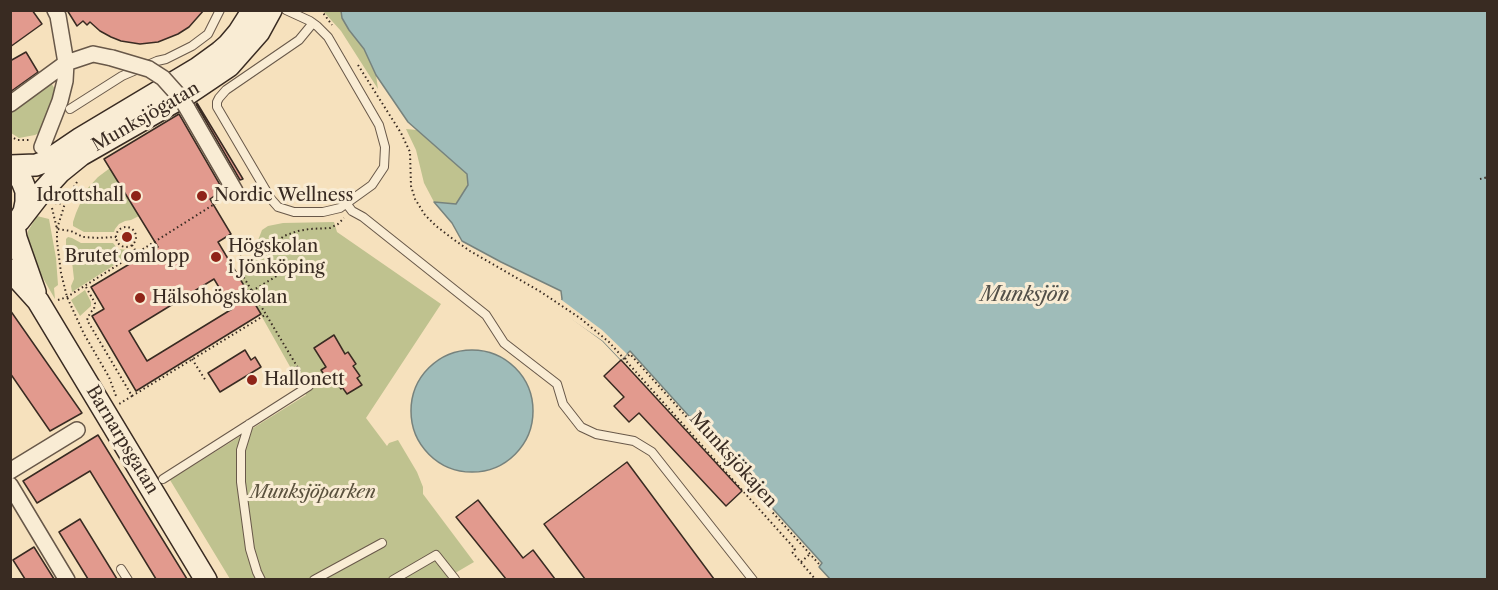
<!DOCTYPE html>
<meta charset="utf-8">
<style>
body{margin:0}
#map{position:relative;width:1498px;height:590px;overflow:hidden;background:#f6e1bd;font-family:"Libre Caslon Text",serif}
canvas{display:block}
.frame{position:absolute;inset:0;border:12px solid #392b22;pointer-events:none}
</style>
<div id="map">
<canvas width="1498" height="590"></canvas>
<div class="frame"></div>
</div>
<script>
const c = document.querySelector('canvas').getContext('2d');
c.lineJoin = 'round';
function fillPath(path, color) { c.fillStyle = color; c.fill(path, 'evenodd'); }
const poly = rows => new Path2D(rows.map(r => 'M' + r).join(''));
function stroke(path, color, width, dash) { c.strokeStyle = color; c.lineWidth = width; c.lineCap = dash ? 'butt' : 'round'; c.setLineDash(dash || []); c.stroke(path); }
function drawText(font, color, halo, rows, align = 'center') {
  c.font = font + ' "Libre Caslon Text",serif'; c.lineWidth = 6; c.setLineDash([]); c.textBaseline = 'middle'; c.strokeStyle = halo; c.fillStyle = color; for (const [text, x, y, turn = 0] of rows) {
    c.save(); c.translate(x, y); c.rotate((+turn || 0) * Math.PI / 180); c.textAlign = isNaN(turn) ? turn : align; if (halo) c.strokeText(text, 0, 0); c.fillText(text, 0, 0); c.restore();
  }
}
fillPath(poly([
 [323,11,341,11,342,18,349,30,364,49,376,75,378,89,341,31],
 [49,80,55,89,56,93,43,131,35,135,19,138,11,133,11,110],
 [406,129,417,130,467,174,468,185,456,204,434,202,424,183,416,150],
 [110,168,139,216,131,220,125,221,119,224,115,229,114,232,84,232,73,226,73,222,76,213,86,190,98,177],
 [37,216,49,219,56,258,58,285,54,288,55,299,28,252,27,238,28,231],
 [334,222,337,232,441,304,366,418,387,446,389,443,398,440,417,472,423,487,423,494,474,562,445,579,230,579,170,480,306,395,240,278,255,268,258,265,258,263,255,264,252,257,258,249,257,243,262,230,268,226,283,223],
 [68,237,72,238,81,243,113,243,118,249,128,250,130,255,72,292,71,286,74,279,71,253,66,246,66,239],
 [85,290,91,302,91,306,80,316,71,300]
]), '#bfc28f');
const water = poly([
 [341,11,1487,11,1487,579,830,579,819,567,822,563,630,351,621,360,603,341,558,308,562,299,561,291,501,262,462,241,452,223,434,202,456,204,468,185,467,174,408,122,376,75,364,49,349,30,342,18,341,11],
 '411 411a61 61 0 1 1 122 0a61 61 0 1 1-122 0Z'
]);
fillPath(water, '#9fbcb9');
stroke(water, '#76827d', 1.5);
fillPath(poly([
 [559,298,602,330,627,354,621,360,603,341,555,308]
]), '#f6e1bd');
const building = poly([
 [10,10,32,10,42,24,10,47,10,10],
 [67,10,204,10,189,27,178,34,158,42,140,44,121,41,111,37,100,31,90,22,87,25,83,21,77,26,67,10],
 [26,52,38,72,10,92,10,61,26,52],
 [197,103,243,179,240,180,196,104,197,103],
 [179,114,223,190,210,199,231,234,218,242,261,314,136,391,92,316,104,309,91,287,158,247,104,159,179,114],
 [214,279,232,309,147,361,129,331,214,279],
 [10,310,82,413,50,431,10,373,10,310],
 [334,335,345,354,348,352,356,364,353,366,360,376,357,378,362,385,347,394,342,387,341,389,334,379,329,382,321,370,326,367,314,348,334,335],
 [245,350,251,360,255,357,261,367,220,392,208,373,245,350],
 [621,360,742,491,726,506,639,413,629,422,614,406,624,397,604,376,621,360],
 [98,435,187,579,156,579,90,471,37,503,23,481,98,435],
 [627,462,714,579,585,579,544,524,627,462],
 [478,500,523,558,533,550,555,579,506,579,456,517,478,500],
 [80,519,117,579,88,579,59,532,80,519],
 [34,547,54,579,25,579,13,560,34,547]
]);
fillPath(building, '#e29a8e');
stroke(building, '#392b22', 1.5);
const lane = poly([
 [286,10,310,21,317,26,328,37,379,125,385,147,384,167,372,185,340,208,323,212,294,212,278,207,271,199,217,107,217,102,219,98,226,90,299,40,313,23],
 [70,109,122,76,157,61,166,59,192,46,208,34,220,10],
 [346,203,352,211,363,217,486,315,504,343,557,384,563,404,581,427,596,434,634,441,652,452,753,580],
 [249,424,241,450,241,482,250,549,257,572,261,580],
 [163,479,309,386],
 [121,569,128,580],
 [314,580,382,543],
 [393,580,436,555,455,579]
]);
const street = poly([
 [10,104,66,63,93,54,112,58],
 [187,108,235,191],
 [42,147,60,101,65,81,66,63,58,16,55,10],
 [10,471,77,430],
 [10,485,67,580]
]);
const secondary = poly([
 [10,166,36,165,47,161,81,138,198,68,220,52,228,45,239,32,253,10],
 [10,168,16,173,22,181,26,191,26,202,24,212,21,217],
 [19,221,40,194,60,172,81,155,186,95,229,66,259,32,271,10],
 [14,226,16,238,35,292],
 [10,270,38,301,206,580]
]);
stroke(lane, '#685849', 10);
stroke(street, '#685849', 18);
stroke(secondary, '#392b22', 24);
stroke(poly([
 [321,10,332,25],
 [358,65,401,133,410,152,411,186,415,199,425,215,436,226,453,239,470,251,541,292,580,318,609,342,795,549,792,552,816,580],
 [10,136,17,140,30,140],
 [1480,179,1488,177],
 [77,182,66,200,57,229,57,241,61,273,67,297,84,334,109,377,116,396],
 [55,203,59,204,66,200],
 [52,208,57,229,71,231,83,237,99,238,116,237],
 '116 237a10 10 0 1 1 20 0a10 10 0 1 1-20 0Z',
 [132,245,140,258],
 [238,252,246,267,240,271,304,378],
 [86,287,95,303,94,309,90,313,87,320,132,396,119,404],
 [252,291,280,274,269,255,271,248,277,242,284,236,298,231,309,229,330,228,338,224,344,218],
 [58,300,67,297,224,198],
 [192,359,206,381],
 [625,359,630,354,819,564],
 [132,396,265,315],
 [801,562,810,554]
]), '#392b22', 2, [1.5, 3]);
stroke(lane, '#f9ecd4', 8);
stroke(street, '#f9ecd4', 15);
stroke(secondary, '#f9ecd4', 21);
const streetBridge = poly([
 [112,58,149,69,163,78,180,97,187,108]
]);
stroke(streetBridge, '#685849', 18, []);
stroke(streetBridge, '#f9ecd4', 15);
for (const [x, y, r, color] of [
 [136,196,6,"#8f2418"],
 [202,196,6,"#8f2418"],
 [127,237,6,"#8f2418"],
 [216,257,6,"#8f2418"],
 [140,298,6,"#8f2418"],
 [252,380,6,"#8f2418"]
]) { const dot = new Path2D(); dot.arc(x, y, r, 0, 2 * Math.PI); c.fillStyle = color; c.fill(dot); stroke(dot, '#f9ecd4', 2); }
drawText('18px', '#392b22', '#f9ecd4', [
 ["Munksjögatan",146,117,-30],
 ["Barnarpsgatan",122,440,59],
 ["Munksjökajen",733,460,48]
]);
drawText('18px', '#392b22', '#f9ecd4', [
 ["Idrottshall",124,196,"right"],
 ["Nordic Wellness",214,196],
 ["Högskolan",228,247],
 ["i Jönköping",228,268],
 ["Brutet omlopp",127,257,"center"],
 ["Hälsohögskolan",152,298],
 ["Hallonett",264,380]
], 'left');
drawText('italic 18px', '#5a513d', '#f9ecd4', [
 ["Munksjöparken",313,493]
]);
drawText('italic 20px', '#524f48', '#f9ecd4', [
 ["Munksjön",1025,295]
]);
</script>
